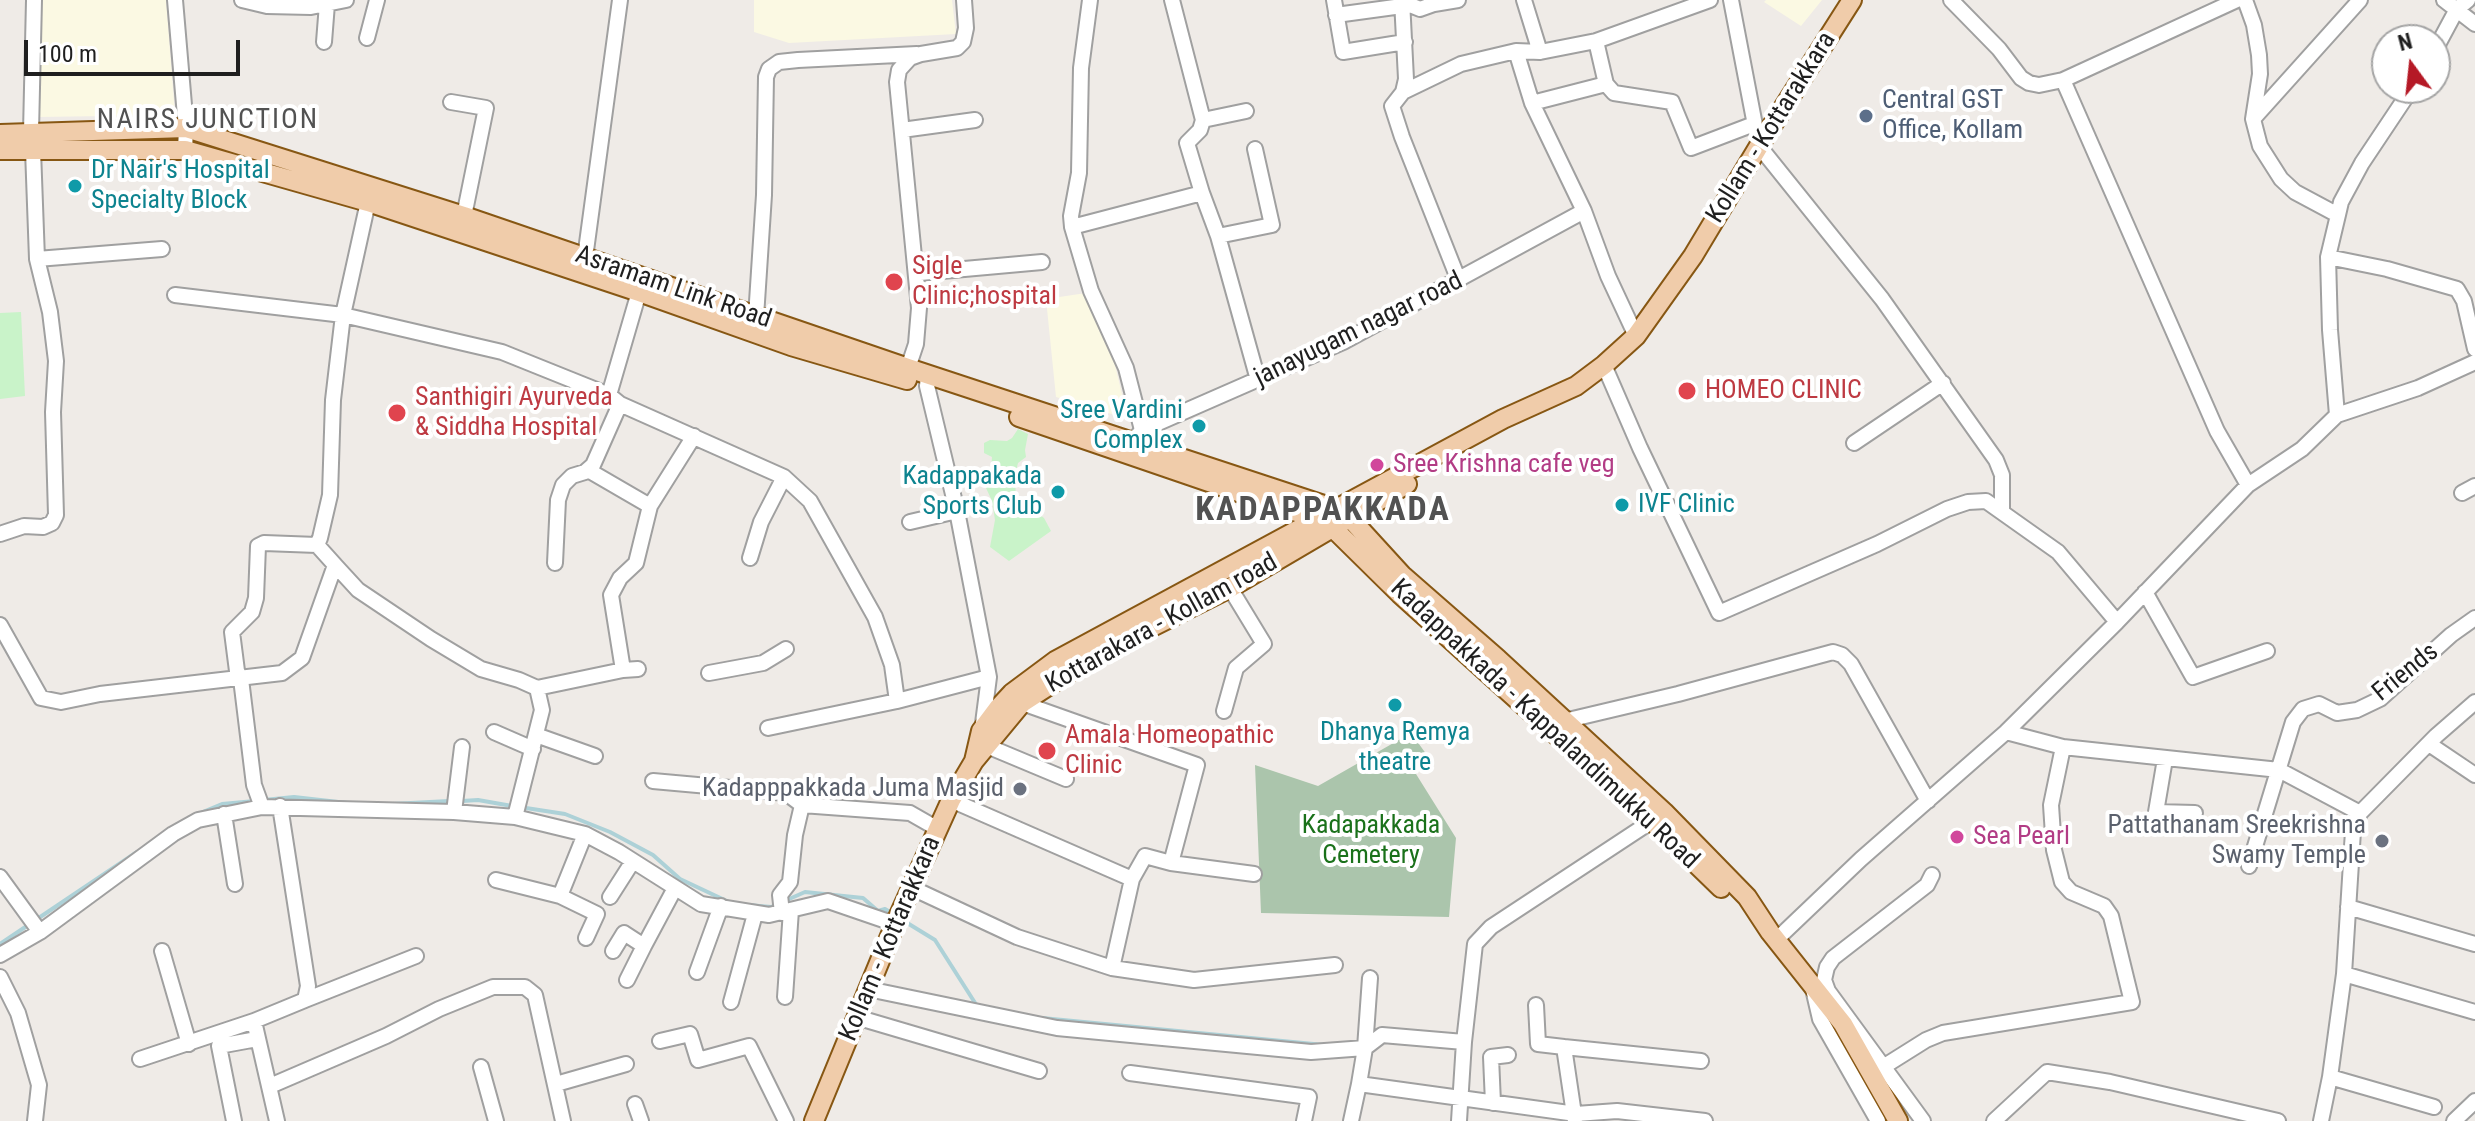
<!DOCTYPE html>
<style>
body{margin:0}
#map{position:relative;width:2475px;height:1121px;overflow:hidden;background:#efebe7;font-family:"Roboto Condensed",sans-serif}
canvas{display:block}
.north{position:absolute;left:2371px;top:24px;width:80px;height:80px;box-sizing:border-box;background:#fff;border:2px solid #a5a5a5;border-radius:50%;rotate:345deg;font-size:22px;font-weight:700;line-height:32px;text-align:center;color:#1f1f1f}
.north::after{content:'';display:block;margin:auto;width:28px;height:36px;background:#b51926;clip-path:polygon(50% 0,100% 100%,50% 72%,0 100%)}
.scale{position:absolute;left:24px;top:40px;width:216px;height:36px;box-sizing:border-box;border:4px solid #1f1f1f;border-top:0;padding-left:10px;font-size:24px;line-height:28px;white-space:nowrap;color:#1f1f1f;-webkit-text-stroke:6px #fff;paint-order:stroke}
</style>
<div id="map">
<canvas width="2475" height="1121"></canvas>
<div class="north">N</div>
<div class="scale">100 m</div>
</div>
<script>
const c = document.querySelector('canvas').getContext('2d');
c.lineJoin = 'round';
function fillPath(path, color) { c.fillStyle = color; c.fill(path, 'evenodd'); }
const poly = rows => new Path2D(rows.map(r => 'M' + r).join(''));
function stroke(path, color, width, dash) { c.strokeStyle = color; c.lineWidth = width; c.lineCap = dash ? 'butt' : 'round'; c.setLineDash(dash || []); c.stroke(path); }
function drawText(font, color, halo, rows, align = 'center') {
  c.font = font + ' "Roboto Condensed",sans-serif'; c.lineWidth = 8; c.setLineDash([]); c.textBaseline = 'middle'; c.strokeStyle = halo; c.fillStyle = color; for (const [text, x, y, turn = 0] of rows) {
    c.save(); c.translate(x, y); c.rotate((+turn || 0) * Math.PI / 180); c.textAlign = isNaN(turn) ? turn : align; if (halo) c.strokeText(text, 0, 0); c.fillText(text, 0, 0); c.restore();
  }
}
fillPath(poly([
 [39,0,166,0,175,115,38,117],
 [754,0,952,0,956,34,789,43,754,32],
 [1766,0,1822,0,1801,26,1764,2],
 [1086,293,1114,361,1128,419,1056,397,1046,299]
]), '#fbf9e3');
fillPath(poly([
 [1411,733,1432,762,1416,774,1456,838,1449,917,1261,913,1255,765,1318,786]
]), '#abc5ac');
fillPath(poly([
 [21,312,25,396,0,399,0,313],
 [1018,429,1028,434,1025,450,1026,457,1018,463,1015,475,1016,502,1030,507,1044,518,1051,531,1009,561,990,547,995,520,992,501,981,477,991,471,992,457,984,453,984,443,990,440,1007,441,1012,438]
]), '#c9f3c9');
stroke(poly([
 [264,800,294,797,347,803],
 [462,801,478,800,512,806],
 [392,804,449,801],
 [526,808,565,814,610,832,653,855,680,879,731,903],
 [198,814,222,804,255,801],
 [748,905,771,907,805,892,863,898,878,911,885,909,893,914],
 [904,921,935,940,977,1006],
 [0,944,137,852],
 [1042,1018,1324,1045]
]), '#add1d7', 4);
const minor = poly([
 [175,0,186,128,185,150],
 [242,0,267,6,311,7,346,0],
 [1090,0,1081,68,1079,173,1071,216,1072,227,1091,291,1126,368,1142,430],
 [1172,0,1203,120,1200,130,1187,143,1202,193],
 [1334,0,1343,52,1405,42],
 [1402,0,1406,79,1403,92,1392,106,1402,137,1459,281],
 [1524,0,1540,52],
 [1731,0,1759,146,1882,299,1996,460,2002,475,2002,511],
 [1951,0,1999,49,2021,78,2029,83,2039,85,2063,80,2237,0],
 [2245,0,2254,25,2259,55,2260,74,2253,119,2260,146,2281,179,2295,192,2338,215],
 [2444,0,2475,24],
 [1403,2,1420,9,1434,4,1458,0],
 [1336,15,1402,6],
 [367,38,377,0],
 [1596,41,1606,84,1614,93,1672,102,1691,148,1754,124],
 [324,42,327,4],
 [2435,50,2457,9,2468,0],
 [1516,51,1532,103,1584,211,1608,276,1636,336],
 [2063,80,2217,431,2248,485],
 [1403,92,1461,64,1516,51,1540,52,1596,41,1710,0],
 [451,102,486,108,464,216],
 [1532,103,1606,84],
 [2253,119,2360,0],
 [1203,120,1246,111],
 [902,130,975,120],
 [31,132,34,0],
 [368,202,343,315,333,400,330,495,320,538,317,545,264,543,258,546,256,598,252,612,232,632,237,671,241,679,254,785,262,807,454,812,515,817,585,834,619,852,701,904,769,915,828,901,895,924],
 [1072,227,1202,193,1218,236,1258,380],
 [1218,236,1272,225,1255,149],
 [2328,257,2387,269,2457,289,2464,301,2475,349],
 [585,258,620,0],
 [37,259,162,249],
 [920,273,1042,262],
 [175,295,343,315,502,352,609,395,620,404,784,477,810,501,875,617,892,665,897,701],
 [756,317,764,195,766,77,769,69,779,62,798,60,917,54],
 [1604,365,1640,448,1719,613,1877,544,1947,509,1968,502,1986,501,2058,552,2117,622],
 [908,368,916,344,919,308,897,82,899,70,910,58,921,54,957,48,963,42,966,28,964,0],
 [928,374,927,386,957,511,989,677,982,731],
 [609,395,639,292],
 [2337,415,2330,330,2328,257,2338,215,2341,202,2362,163,2412,88],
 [1133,442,1142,430,1343,342,1584,211],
 [1854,443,1943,383],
 [588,470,650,506],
 [2462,493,2475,486],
 [910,522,957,511],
 [0,534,24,526,43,527,52,523,56,515,53,412,56,361,50,312,37,259,33,150],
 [750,558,761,522,784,477],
 [555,563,558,500,563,485,572,476,585,472,593,465,620,404],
 [335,565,358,590,431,639,481,669,519,680,537,688,542,710,515,817],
 [2145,592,2193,677,2267,651],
 [0,625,41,698,61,702,100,694,282,673,302,658,335,565,317,545],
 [623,670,611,595,620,578,636,563,650,506,694,436],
 [709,673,763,663,786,649],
 [537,688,623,670,638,669],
 [1224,711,1236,668,1264,644,1230,588],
 [1564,721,1678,694,1833,652,1842,655,1851,664,1928,801],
 [768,728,897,701,989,677],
 [494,732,533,749],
 [2006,732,2063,747,2279,770,2360,813,2353,831,2344,974,2330,1077,2321,1121],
 [536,735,595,756],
 [2429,744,2475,775],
 [987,746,1066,779],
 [2165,759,2156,812,2195,813],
 [653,781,786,793,802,805],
 [951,800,1132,879,1145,856,1171,863,1197,765,1022,703],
 [454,812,462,747],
 [2360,813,2436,736,2475,702],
 [224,814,235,884],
 [1171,863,1254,874],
 [2249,866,2293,722,2303,709,2319,704,2337,713,2357,710,2380,699,2451,635,2475,618],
 [0,877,40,932],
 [496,880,560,896,585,834],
 [912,888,1017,937,1112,968,1194,980,1335,965],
 [560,896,597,914,586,938],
 [610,897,633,861],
 [2348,907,2475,944],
 [782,913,780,895,790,882,795,835,802,805,910,813,938,829],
 [1776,940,1861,859,2006,732,2117,622,2248,485,2302,449,2337,415,2418,388,2475,362],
 [162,951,189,1044],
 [613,951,624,933,644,946,675,888],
 [0,955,40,932,173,834,198,820,262,807],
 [1112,968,1132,879],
 [697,972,721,906],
 [2344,974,2475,1012],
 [0,977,18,1013,39,1085,35,1121],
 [627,980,644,946],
 [868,989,1057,1028,1311,1052,1365,1048,1359,1084],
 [1813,989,1820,1019,1878,1121],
 [785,997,791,910],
 [305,1000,416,956],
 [731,1002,755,914],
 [1536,1005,1538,1044,1564,1047],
 [856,1017,1039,1071],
 [660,1041,690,1034,698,1060,749,1046,786,1121],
 [1365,1048,1382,1035,1464,1042],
 [1365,1048,1370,978],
 [140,1059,254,1021],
 [481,1067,496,1121],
 [1883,1067,1926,1040,1943,1033,2132,1002,2111,916,2104,906,2071,892,2062,882,2054,850,2051,805,2063,747],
 [1130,1073,1309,1097,1304,1121],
 [2330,1077,2434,1107],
 [556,1084,626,1064],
 [270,1086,386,1036,439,1009,493,987,525,987,535,995,563,1121],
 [1493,1103,1491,1057,1508,1055],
 [635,1104,641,1121],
 [234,1121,219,1046,257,1039],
 [277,1121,254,1021,305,1000,308,986,280,806],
 [1351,1121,1359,1084,1576,1114,1617,1111,1705,1121],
 [1459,1121,1464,1042,1475,944,1491,927,1652,821],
 [1575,1121,1564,1047,1701,1061],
 [1923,1121,1828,991,1824,980,1827,967,1833,958,1927,885,1932,875],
 [1994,1121,2047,1072,2110,1082,2278,1121],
 [2454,1121,2475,1101]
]);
const major = poly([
 [0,134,186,128,464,216,908,368,1336,509,1349,517,1402,575,1498,659,1664,812,1747,897,1770,932,1843,1024,1898,1121],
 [0,150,185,150,368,202,639,292,791,346,907,380],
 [1019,417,1317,519,1333,528,1400,594,1652,821,1721,888],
 [974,761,981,731,999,707,1012,693,1055,661,1503,419,1576,386,1604,365,1636,336,1693,256,1759,146,1852,0],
 [814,1121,895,924,951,800,974,761,1022,703,1098,654,1230,588,1407,484]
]);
stroke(minor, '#a0a0a0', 18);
stroke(major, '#875713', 22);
stroke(minor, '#fff', 14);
stroke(major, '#f0ccaa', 18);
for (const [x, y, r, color] of [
 [1866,116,8,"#5c6f8a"],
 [75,186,8,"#0f9aa8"],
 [894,282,10,"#e0444e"],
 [1687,391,10,"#e0444e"],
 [397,413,10,"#e0444e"],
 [1199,426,8,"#0f9aa8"],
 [1377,465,8,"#d1479c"],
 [1058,492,8,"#0f9aa8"],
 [1622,505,8,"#0f9aa8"],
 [1395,705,8,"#0f9aa8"],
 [1047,751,10,"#e0444e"],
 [1020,789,8,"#6b7280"],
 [1957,837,8,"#d1479c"],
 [2382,841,8,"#6b7280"]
]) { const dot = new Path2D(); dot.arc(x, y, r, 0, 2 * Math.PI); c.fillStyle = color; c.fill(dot); stroke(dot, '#fff', 3); }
drawText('26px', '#4e5e75', '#fff', [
 ["Central GST",1882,101],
 ["Office, Kollam",1882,131]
], 'left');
drawText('26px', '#1f1f1f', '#fff', [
 ["Kollam - Kottarakkara",1772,128,-58],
 ["Asramam Link Road",673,288,19],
 ["janayugam nagar road",1359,330,-26],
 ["Kottarakara - Kollam road",1162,624,-29],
 ["Friends",2406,673,-39],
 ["Kadappakkada - Kappalandimukku Road",1544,725,43],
 ["Kollam - Kottarakkara",891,939,-67]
]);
drawText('26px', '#0d838f', '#fff', [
 ["Dr Nair's Hospital",91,171],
 ["Specialty Block",91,201],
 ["Sree Vardini",1183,411,"right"],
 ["Complex",1183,441,"right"],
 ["Kadappakada",1042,477,"right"],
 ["Sports Club",1042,507,"right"],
 ["IVF Clinic",1638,505],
 ["Dhanya Remya",1395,733,"center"],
 ["theatre",1395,763,"center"]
], 'left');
drawText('26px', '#be3a42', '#fff', [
 ["Sigle",912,267],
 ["Clinic;hospital",912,297],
 ["HOMEO CLINIC",1705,391],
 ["Santhigiri Ayurveda",415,398],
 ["& Siddha Hospital",415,428],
 ["Amala Homeopathic",1065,736],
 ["Clinic",1065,766]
], 'left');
drawText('26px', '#b23c85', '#fff', [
 ["Sree Krishna cafe veg",1393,465],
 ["Sea Pearl",1973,837]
], 'left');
drawText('26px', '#5b616d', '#fff', [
 ["Kadapppakkada Juma Masjid",1004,789],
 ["Pattathanam Sreekrishna",2366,826],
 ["Swamy Temple",2366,856]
], 'right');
drawText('26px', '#1a711a', '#fff', [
 ["Kadapakkada",1371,826],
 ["Cemetery",1371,856]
]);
c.letterSpacing = '2px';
drawText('28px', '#525252', '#fff', [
 ["NAIRS JUNCTION",208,121]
]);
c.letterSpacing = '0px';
c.letterSpacing = '2px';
drawText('bold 34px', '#525252', '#fff', [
 ["KADAPPAKKADA",1323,511]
]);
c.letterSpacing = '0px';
</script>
